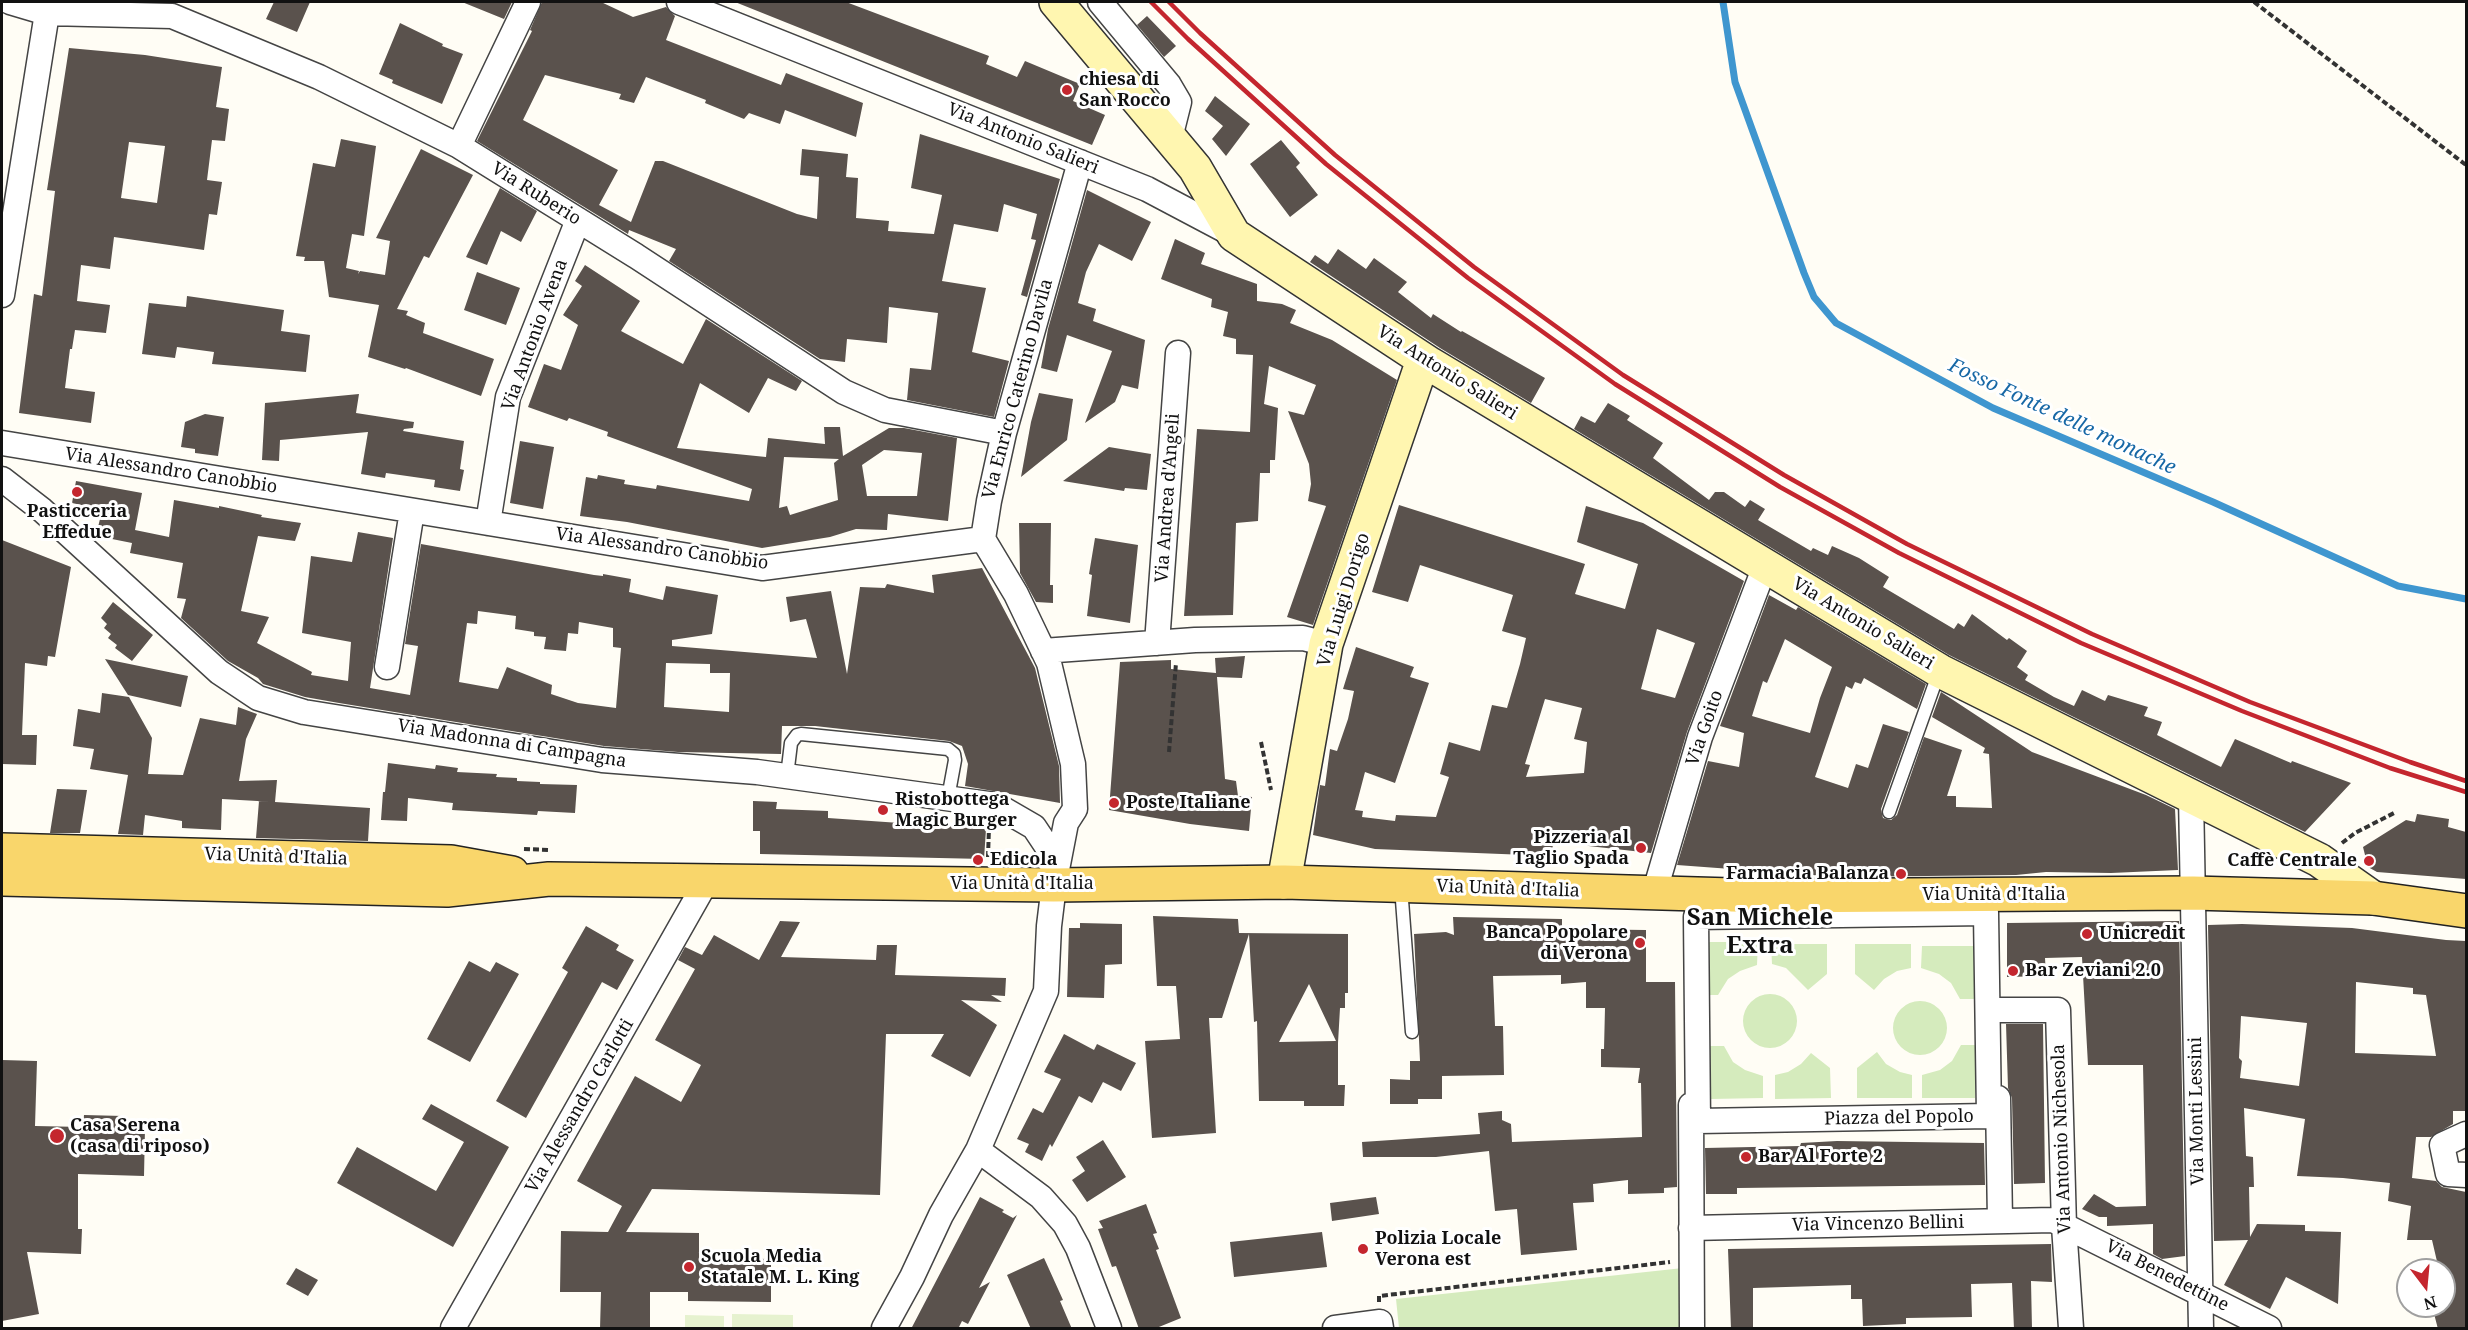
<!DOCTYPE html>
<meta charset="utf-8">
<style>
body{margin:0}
#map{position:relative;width:2468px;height:1330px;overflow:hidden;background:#fffdf5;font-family:"Noto Serif",serif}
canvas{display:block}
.frame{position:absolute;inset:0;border:3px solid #111;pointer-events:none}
.north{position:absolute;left:2396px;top:1258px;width:60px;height:60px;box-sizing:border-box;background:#fff;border:2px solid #a0a0a0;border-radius:50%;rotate:164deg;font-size:16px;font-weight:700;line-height:24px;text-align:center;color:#111}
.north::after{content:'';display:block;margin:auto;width:21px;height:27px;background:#c4262e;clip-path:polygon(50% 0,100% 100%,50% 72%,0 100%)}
</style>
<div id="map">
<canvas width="2468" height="1330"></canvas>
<div class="frame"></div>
<div class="north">N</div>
</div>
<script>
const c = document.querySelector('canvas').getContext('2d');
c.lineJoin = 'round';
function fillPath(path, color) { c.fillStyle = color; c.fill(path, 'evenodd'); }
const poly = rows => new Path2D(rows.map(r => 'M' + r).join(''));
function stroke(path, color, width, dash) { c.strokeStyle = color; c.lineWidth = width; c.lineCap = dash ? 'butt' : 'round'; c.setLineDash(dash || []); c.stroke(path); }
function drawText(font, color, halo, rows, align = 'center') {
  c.font = font + ' "Noto Serif",serif'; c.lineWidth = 6; c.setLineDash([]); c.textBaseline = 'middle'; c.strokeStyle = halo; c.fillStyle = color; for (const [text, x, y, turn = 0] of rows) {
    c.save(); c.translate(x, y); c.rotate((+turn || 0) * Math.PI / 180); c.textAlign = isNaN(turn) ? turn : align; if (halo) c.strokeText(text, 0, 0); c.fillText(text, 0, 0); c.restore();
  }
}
fillPath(poly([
 [1705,942,1758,942,1757,965,1740,971,1728,979,1718,995,1705,995],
 [1771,944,1827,944,1827,974,1808,990,1786,968,1772,964],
 [1855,944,1911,944,1911,968,1897,971,1884,979,1874,990,1855,974],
 [1922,946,1974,946,1974,999,1960,999,1951,983,1939,974,1921,968],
 '1743 1021a27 27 0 1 1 54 0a27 27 0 1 1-54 0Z',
 '1893 1028a27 27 0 1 1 54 0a27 27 0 1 1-54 0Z',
 [1961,1045,1975,1045,1975,1098,1922,1098,1922,1075,1940,1070,1952,1061],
 [1710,1046,1724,1046,1733,1062,1745,1070,1763,1076,1763,1098,1711,1099],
 [1877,1052,1886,1064,1900,1072,1912,1075,1912,1098,1857,1098,1857,1068],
 [1811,1053,1830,1068,1831,1098,1775,1099,1775,1075,1788,1072,1801,1064],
 [1683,1268,1685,1328,1399,1328,1396,1299]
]), '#d5ebbd');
fillPath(poly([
 [732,1314,793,1315,793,1328,732,1328],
 [685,1315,724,1316,724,1328,685,1328]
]), '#e6f2cf');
stroke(poly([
 [1723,2,1735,82,1804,273,1814,297,1836,323,1993,408,2213,502,2398,586,2466,599]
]), '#3f96cf', 7);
fillPath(poly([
 [274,2,310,2,297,32,266,19],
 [462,2,512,2,504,19],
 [542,2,601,2,633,17,666,7,675,16,666,40,781,85,786,73,863,103,856,137,785,110,780,124,749,113,744,119,705,103,706,100,646,77,634,103,619,99,621,94,545,75,523,120,618,170,599,205,631,222,655,161,663,161,797,214,817,219,819,177,800,175,802,149,848,154,846,177,858,178,856,218,889,221,888,231,934,234,942,195,911,188,920,134,1060,179,1027,297,1021,295,1036,240,1031,239,1037,214,1004,204,998,232,954,224,942,281,986,288,972,352,1009,361,994,417,907,400,910,368,931,370,938,313,889,307,887,343,847,339,845,362,820,359,669,261,676,249,629,230,628,234,477,141,532,31,530,30],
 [735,2,846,2,989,56,986,64,1017,77,1025,61,1080,84,1073,101,1105,115,1092,145],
 [1147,16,1176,46,1164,57,1137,25],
 [400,23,443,44,442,46,463,54,442,104,392,83,393,80,379,74],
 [69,48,145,55,222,67,216,107,229,109,225,141,212,140,207,180,222,182,217,215,209,214,204,250,114,237,110,269,81,265,77,301,110,305,106,333,75,330,72,349,70,349,65,388,95,392,91,423,19,413,34,294,42,296,55,191,47,190],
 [129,142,165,146,157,203,121,198],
 [1215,96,1250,124,1226,156,1212,139,1223,126,1205,111],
 [341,139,376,146,364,236,352,234,346,268,359,271,358,274,360,271,385,275,390,241,376,238,421,149,473,175,429,258,424,256,397,309,408,311,406,315,425,323,423,333,494,359,481,396,406,368,405,369,368,357,379,305,329,297,324,261,304,261,305,257,296,256,313,163,335,167],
 [1281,140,1300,163,1296,167,1318,195,1290,217,1250,164],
 [500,188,537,211,521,242,501,231,487,265,466,257],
 [1087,190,1151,222,1132,261,1099,244,1086,272,1078,303,1096,309,1093,321,1145,340,1138,389,1122,385,1115,402,1085,423,1112,351,1067,335,1057,372,1041,368,1048,329],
 [1175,239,1205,253,1201,264,1257,284,1257,301,1282,304,1296,310,1290,323,1332,340,1397,380,1313,625,1287,617,1326,506,1308,501,1311,484,1309,464,1288,411,1304,415,1316,385,1269,366,1264,404,1278,408,1275,460,1270,460,1270,473,1260,473,1258,521,1236,523,1233,615,1184,616,1197,429,1250,432,1253,355,1236,354,1236,339,1223,336,1228,312,1211,307,1212,299,1161,279],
 [1338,249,1366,269,1374,258,1407,282,1398,292,1431,318,1433,314,1461,332,1462,331,1545,378,1531,403,1440,348,1310,262,1315,255,1328,264],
 [585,265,640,301,621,331,683,364,706,319,802,381,796,391,768,378,749,413,700,383,677,448,766,457,768,438,825,444,824,427,840,427,843,456,889,428,904,428,957,438,948,521,888,514,887,530,856,529,830,537,762,548,627,522,580,516,586,477,597,479,598,475,625,480,624,484,656,489,657,485,749,501,752,489,607,436,608,432,569,418,567,421,528,407,544,364,561,370,578,325,563,315,582,286,575,281],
 [884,450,922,453,917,496,867,496,862,465],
 [784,457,839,459,834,463,838,500,790,515,787,506,779,508],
 [477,272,520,288,506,325,464,310],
 [187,296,284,310,281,331,310,335,306,372,212,364,214,352,177,347,175,358,142,354,149,303,186,307],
 [1039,393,1073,399,1067,440,1021,477,1031,422],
 [359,394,356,413,414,422,413,428,404,429,403,431,464,441,460,469,464,470,460,491,434,487,435,480,386,473,385,478,361,474,368,432,280,440,279,461,262,460,265,403],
 [1608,403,1630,416,1627,420,1663,443,1653,458,1709,500,1715,492,1724,492,1745,507,1750,500,1765,509,1758,520,1811,551,1813,548,1828,555,1832,546,1859,558,1889,577,1883,587,1954,629,1958,623,1964,627,1972,614,2007,640,2009,638,2027,651,2017,667,2028,675,2025,680,2054,697,2074,706,2082,690,2105,701,2108,695,2148,707,2144,716,2162,722,2157,735,2221,767,2235,739,2291,763,2292,761,2351,783,2305,832,1949,655,1574,429,1581,416,1595,423],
 [205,414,224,417,218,456,195,453,195,449,181,447,185,422],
 [520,441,554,447,543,509,510,503],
 [1109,447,1151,454,1147,490,1125,488,1124,491,1063,481],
 [76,481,142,493,135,530,169,537,174,500,219,508,219,506,262,515,261,517,301,523,295,541,258,536,241,611,269,617,257,643,312,672,311,675,348,681,351,642,302,633,311,556,352,562,358,532,393,538,370,688,410,695,418,646,405,644,421,544,594,575,603,576,603,574,631,579,629,592,663,600,666,586,718,595,712,634,672,640,672,646,817,658,806,619,790,622,786,597,831,591,847,674,860,587,885,588,887,584,934,593,932,575,982,568,1035,668,1059,766,1060,803,965,786,968,764,962,746,949,741,815,726,782,726,781,754,678,752,604,746,339,703,305,697,263,684,258,678,228,661,181,618,186,599,177,598,183,563,130,553,134,533,132,543,112,539,113,530,98,527,101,515,85,512,86,506,72,503],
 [478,611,516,616,515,629,534,632,534,636,546,637,544,649,566,651,568,633,578,634,579,622,613,628,613,647,621,648,616,708,578,703,551,694,552,685,507,667,498,689,459,682,467,623,477,624],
 [666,663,710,664,710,673,730,673,729,712,664,707],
 [1399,505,1585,564,1575,594,1625,609,1638,564,1577,542,1586,506,1643,523,1744,581,1687,732,1651,853,1553,842,1552,856,1375,849,1313,835,1320,785,1325,786,1330,749,1337,751,1348,719,1354,691,1343,689,1356,647,1414,667,1410,677,1429,683,1395,783,1365,772,1355,810,1363,811,1362,817,1395,821,1396,815,1436,817,1449,777,1440,774,1449,742,1480,751,1492,705,1507,708,1520,664,1526,638,1502,631,1513,595,1420,565,1408,602,1372,592],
 [1657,629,1695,643,1675,698,1641,689],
 [1545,699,1582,708,1574,739,1587,742,1584,773,1526,777,1530,765,1525,764],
 [1019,523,1051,523,1050,585,1053,585,1053,603,1036,602,1020,573],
 [1095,538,1138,545,1130,623,1087,616,1092,575,1089,574],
 [2,540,71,567,55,657,48,656,47,666,25,663,22,735,37,735,36,765,2,764],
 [1769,595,1796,610,1798,607,1926,684,1917,709,1864,678,1861,684,1855,682,1852,689,1846,686,1815,777,1848,788,1856,764,1868,768,1883,724,1909,732,1881,809,1883,818,1891,820,1897,815,1924,737,1962,750,1947,796,1956,796,1956,807,1992,808,1989,754,1983,753,1985,748,1932,717,1941,692,2032,752,2146,795,2175,809,2178,870,2111,873,2046,872,2016,875,1839,877,1677,865,1708,761,1739,767,1744,733,1720,726],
 [1785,639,1832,667,1820,698,1810,733,1752,716,1763,681,1767,683],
 [113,602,153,635,132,661,115,648,117,645,108,638,111,634,104,628,107,624,101,618],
 [1245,656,1242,678,1217,677,1225,779,1236,781,1238,796,1252,797,1249,831,1190,824,1109,810,1120,662,1171,660,1171,669,1216,673,1215,658],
 [105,659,188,676,181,707,128,695],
 [102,693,129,697,152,738,148,774,183,775,200,718,236,725,238,707,257,714,246,739,239,781,277,780,275,802,222,799,221,830,182,828,182,821,145,815,143,835,118,834,128,775,90,769,94,749,73,746,78,709,100,713],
 [388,763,435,769,436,765,458,768,457,772,497,774,496,777,517,778,517,781,540,782,540,784,577,785,575,813,538,811,537,815,452,810,453,803,408,798,407,821,381,820,383,792,385,792],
 [57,789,87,790,80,833,50,833],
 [259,801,370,808,368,841,256,838],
 [753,801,777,802,776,809,828,811,828,818,986,829,984,859,760,854,760,831,753,831],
 [2417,814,2449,819,2448,827,2466,832,2466,879,2377,872,2368,867,2363,847,2406,820,2415,822],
 [1153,916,1238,919,1239,933,1348,934,1348,993,1345,993,1345,1008,1340,1008,1338,1043,1338,1085,1345,1085,1344,1106,1304,1106,1304,1101,1259,1101,1257,1021,1254,1022,1249,934,1222,1018,1209,1018,1216,1133,1152,1138,1145,1041,1180,1039,1176,986,1157,986],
 [1309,984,1336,1041,1279,1042],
 [1453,917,1562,919,1562,929,1646,930,1646,982,1675,982,1677,1187,1664,1188,1664,1193,1628,1194,1628,1180,1593,1184,1594,1202,1573,1203,1577,1250,1521,1255,1517,1209,1495,1211,1489,1151,1436,1157,1363,1157,1362,1142,1480,1134,1478,1113,1502,1111,1502,1120,1511,1124,1512,1142,1642,1137,1641,1083,1638,1083,1640,1068,1601,1067,1601,1049,1604,1049,1605,1008,1586,1008,1586,982,1561,984,1561,975,1493,976,1495,1026,1503,1026,1504,1075,1442,1076,1442,1099,1418,1099,1418,1104,1390,1104,1390,1079,1410,1080,1410,1061,1420,1061,1414,934,1446,932,1454,935],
 [780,921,800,922,781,957,876,960,877,945,897,945,895,975,1006,978,1005,996,991,995,1002,1002,961,1000,997,1025,970,1077,931,1056,944,1034,886,1034,880,1195,652,1189,626,1232,699,1233,699,1258,771,1259,771,1302,688,1301,688,1292,650,1292,650,1329,600,1329,601,1292,560,1292,561,1231,608,1232,622,1206,577,1181,635,1076,681,1102,701,1065,655,1040,695,969,678,960,685,947,702,955,714,935,759,960],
 [2179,921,2185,1256,2162,1259,2153,1254,2153,1224,2107,1226,2107,1217,2099,1217,2082,1209,2094,1194,2116,1207,2146,1206,2143,1065,2088,1065,2082,957,2045,958,2046,976,2007,977,2007,923],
 [1080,923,1122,924,1122,964,1105,965,1104,998,1067,997,1069,928,1080,928],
 [2242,924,2352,928,2446,940,2466,941,2466,1111,2453,1111,2453,1124,2431,1137,2416,1137,2412,1178,2436,1181,2442,1187,2466,1192,2466,1329,2438,1329,2432,1306,2444,1306,2444,1270,2439,1270,2432,1240,2407,1240,2411,1206,2388,1201,2390,1183,2343,1178,2297,1176,2305,1119,2244,1108,2246,1156,2253,1157,2254,1187,2249,1187,2250,1237,2257,1224,2305,1225,2305,1231,2341,1232,2338,1304,2286,1277,2270,1309,2224,1285,2248,1240,2214,1241,2208,925],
 [2356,982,2413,988,2413,994,2426,995,2436,1056,2355,1053],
 [2241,1016,2307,1023,2299,1086,2240,1078,2242,1061,2239,1058],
 [586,926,619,945,616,950,634,960,617,990,602,982,526,1118,496,1101,568,972,562,968],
 [469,961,490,972,496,962,519,974,470,1062,427,1039],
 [2006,1024,2043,1024,2045,1183,2014,1184,2012,1098,2008,1088],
 [1064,1034,1094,1050,1097,1044,1136,1063,1121,1091,1103,1082,1092,1103,1079,1096,1052,1147,1050,1144,1042,1161,1025,1152,1029,1144,1017,1139,1033,1108,1043,1113,1061,1079,1044,1072],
 [2,1060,37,1061,35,1126,83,1127,84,1115,123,1116,123,1128,145,1128,144,1176,78,1174,78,1229,82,1229,81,1254,27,1252,39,1314,2,1321],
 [431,1104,509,1147,453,1247,337,1183,357,1147,436,1191,464,1142,422,1119],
 [1103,1140,1126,1177,1087,1202,1072,1180,1085,1171,1076,1157],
 [1837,1141,1984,1143,1985,1185,1737,1188,1737,1194,1706,1194,1705,1148,1800,1146,1801,1143],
 [980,1197,1004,1210,1002,1212,1013,1218,1017,1215,979,1288,990,1282,968,1324,962,1321,958,1329,911,1329],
 [1376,1197,1379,1214,1332,1221,1330,1203],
 [1146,1204,1157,1233,1153,1234,1159,1249,1156,1250,1181,1318,1154,1329,1139,1329,1116,1266,1112,1267,1098,1229,1103,1228,1099,1221],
 [1322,1232,1327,1267,1234,1277,1230,1242],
 [2051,1244,2052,1282,2031,1281,2032,1329,2014,1329,2012,1283,1971,1284,1972,1317,1906,1318,1906,1324,1863,1326,1862,1299,1851,1299,1851,1285,1753,1288,1753,1329,1731,1329,1728,1249],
 [1044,1258,1063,1300,1060,1301,1072,1329,1031,1329,1007,1275],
 [296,1268,318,1280,308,1296,286,1284]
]), '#5a524d');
const lane = poly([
 [787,776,791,743,797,735,801,734,948,749,954,754,955,760,948,798],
 [1889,812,1939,672],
 [1401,887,1412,1032]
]);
const street = poly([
 [10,2,47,13,172,16,319,77,459,146,636,256,844,392,885,410,1004,433],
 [679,2,1147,189,1234,235],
 [1100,2,1169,85,1179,102,1170,138],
 [459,146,528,2],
 [2,295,47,13,52,2],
 [2,443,762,568,983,539],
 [2,479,42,510,219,672,258,698,304,712,602,760,757,772,996,805,1034,827,1050,851,1053,874],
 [488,523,508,397,578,220],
 [1157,643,1178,353],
 [1043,651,1195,640,1303,638,1326,644],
 [387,667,412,511],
 [2191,796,2201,1328],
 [1654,894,1700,737,1765,566],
 [1986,913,1989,1116,1698,1121,1696,917,1986,913],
 [1996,1010,2058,1010,2064,1226,2071,1328],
 [1998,1098,2000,1221],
 [1691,1105,1692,1328],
 [2466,1134,2442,1145,2448,1174,2466,1175],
 [978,1150,1041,1197,1065,1224,1078,1248,1109,1328],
 [1691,1228,2053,1220,2269,1328],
 [453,1328,706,882],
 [884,1328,912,1277,941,1215,978,1150,1046,991,1049,926,1054,885,1066,823,1075,809,1073,764,1049,663,1016,594,983,539,989,501,1004,433,1080,162],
 [1335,1328,1380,1322,1381,1328]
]);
const secondary = poly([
 [1056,2,1195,168,1234,235,1430,364,1940,671,2319,860,2373,898],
 [1284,882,1326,644,1423,360]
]);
const primary = poly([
 [2,850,451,862,512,873],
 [2,879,447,890,549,879,1054,885,1284,882,1766,896,2193,893,2373,898,2466,911]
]);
stroke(lane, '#444', 15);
stroke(street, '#444', 27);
stroke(secondary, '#333', 36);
stroke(primary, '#222', 36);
stroke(poly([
 [2254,2,2466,165],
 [1261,742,1271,790],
 [1169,752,1176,663],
 [2342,843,2355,833,2396,812],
 [524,849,550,850],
 [988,857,989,827],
 [1379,1302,1379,1296,1670,1262]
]), '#333', 4, [6, 3]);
stroke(lane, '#fff', 12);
stroke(street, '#fff', 24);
stroke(secondary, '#fff6b0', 33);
stroke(primary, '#f9d66b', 33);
stroke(poly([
 [1151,2,1188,39,1326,164,1468,278,1615,384,1780,487,1899,553,2081,643,2242,711,2390,768,2466,792],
 [1169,2,1200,33,1335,155,1474,267,1623,375,1784,475,1907,544,2092,634,2250,702,2410,762,2466,781]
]), '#c4262e', 4.5);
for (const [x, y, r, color] of [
 [1067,90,6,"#c4262e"],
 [77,492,6,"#c4262e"],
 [1114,803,6,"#c4262e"],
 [883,810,6,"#c4262e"],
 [1641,848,6,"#c4262e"],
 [978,860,6,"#c4262e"],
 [2369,861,6,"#c4262e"],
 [1901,874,6,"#c4262e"],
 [2087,934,6,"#c4262e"],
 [1640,943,6,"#c4262e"],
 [2013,971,6,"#c4262e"],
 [57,1136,8,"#c4262e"],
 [1746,1157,6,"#c4262e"],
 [1363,1249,6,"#c4262e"],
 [689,1267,6,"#c4262e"]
]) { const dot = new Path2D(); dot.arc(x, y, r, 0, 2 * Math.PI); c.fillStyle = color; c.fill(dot); stroke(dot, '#fff', 2); }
drawText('bold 18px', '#111', '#fff', [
 ["chiesa di",1079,80],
 ["San Rocco",1079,101],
 ["Pasticceria",77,512,"center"],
 ["Effedue",77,533,"center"],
 ["Ristobottega",895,800],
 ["Magic Burger",895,821],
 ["Poste Italiane",1126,803],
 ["Pizzeria al",1629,838,"right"],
 ["Taglio Spada",1629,859,"right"],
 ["Edicola",990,860],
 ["Caffè Centrale",2357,861,"right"],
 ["Farmacia Balanza",1889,874,"right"],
 ["Banca Popolare",1628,933,"right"],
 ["di Verona",1628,954,"right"],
 ["Unicredit",2099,934],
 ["Bar Zeviani 2.0",2025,971],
 ["Casa Serena",70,1126],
 ["(casa di riposo)",70,1147],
 ["Bar Al Forte 2",1758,1157],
 ["Polizia Locale",1375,1239],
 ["Verona est",1375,1260],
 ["Scuola Media",701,1257],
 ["Statale M. L. King",701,1278]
], 'left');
drawText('18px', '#111', '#fff', [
 ["Via Antonio Salieri",1023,139,22],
 ["Via Ruberio",536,194,32],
 ["Via Antonio Avena",535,335,-70],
 ["Via Antonio Salieri",1447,373,32],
 ["Via Enrico Caterino Davila",1018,389,-75],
 ["Via Alessandro Canobbio",171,471,9],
 ["Via Andrea d'Angeli",1168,498,-86],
 ["Via Alessandro Canobbio",662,549,8],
 ["Via Luigi Dorigo",1344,600,-73],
 ["Via Antonio Salieri",1863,624,31],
 ["Via Goito",1705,728,-71],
 ["Via Madonna di Campagna",512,744,9],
 ["Via Unità d'Italia",276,857,2],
 ["Via Unità d'Italia",1022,884],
 ["Via Unità d'Italia",1508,889,2],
 ["Via Unità d'Italia",1994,895],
 ["Via Alessandro Carlotti",580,1106,-60],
 ["Via Monti Lessini",2197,1111,-91],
 ["Piazza del Popolo",1899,1118,-1],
 ["Via Antonio Nichesola",2062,1139,-92],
 ["Via Vincenzo Bellini",1878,1224,-1],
 ["Via Benedettine",2167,1276,27]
]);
drawText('italic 20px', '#1768a6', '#fff', [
 ["Fosso Fonte delle monache",2062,417,25]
]);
drawText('bold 24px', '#111', '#fff', [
 ["San Michele",1760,918],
 ["Extra",1760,946]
]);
</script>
